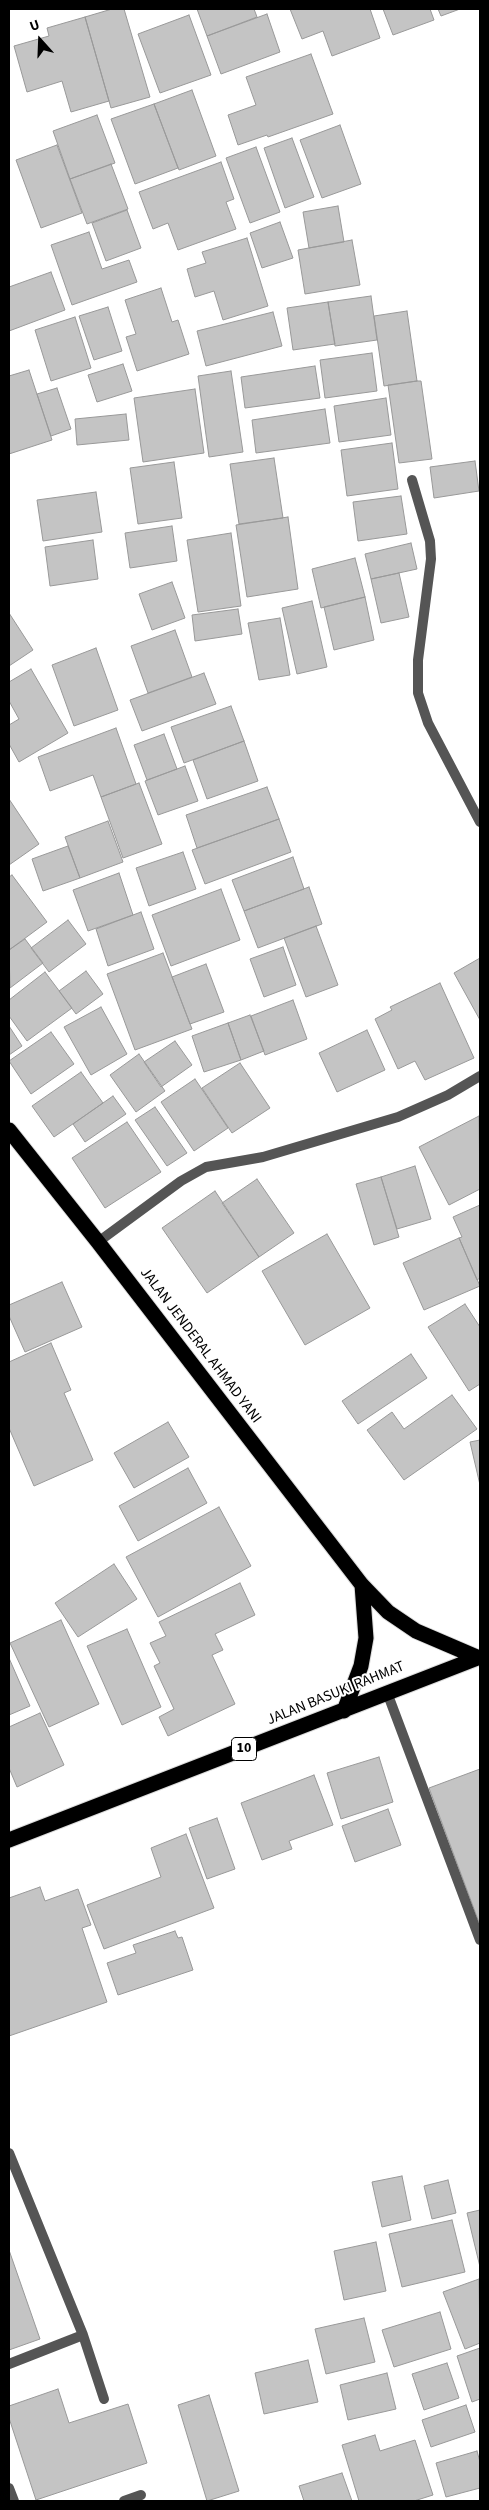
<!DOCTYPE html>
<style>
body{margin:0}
#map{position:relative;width:489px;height:2510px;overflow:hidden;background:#fff;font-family:"Source Sans 3",sans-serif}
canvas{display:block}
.frame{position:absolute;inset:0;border:10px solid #000;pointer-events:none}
.north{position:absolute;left:15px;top:15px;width:50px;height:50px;-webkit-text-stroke:4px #fff;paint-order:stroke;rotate:340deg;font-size:14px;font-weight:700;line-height:20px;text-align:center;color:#000}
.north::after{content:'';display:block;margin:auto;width:18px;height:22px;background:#000;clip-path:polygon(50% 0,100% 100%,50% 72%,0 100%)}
</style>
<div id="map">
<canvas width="489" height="2510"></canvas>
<div class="frame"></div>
<div class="north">U</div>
</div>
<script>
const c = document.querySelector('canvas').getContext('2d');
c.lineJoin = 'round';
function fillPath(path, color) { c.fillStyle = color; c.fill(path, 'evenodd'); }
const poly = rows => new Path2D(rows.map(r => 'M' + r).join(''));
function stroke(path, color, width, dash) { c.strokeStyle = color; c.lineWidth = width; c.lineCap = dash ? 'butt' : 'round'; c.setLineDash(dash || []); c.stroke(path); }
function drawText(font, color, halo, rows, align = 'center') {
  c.font = font + ' "Source Sans 3",sans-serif'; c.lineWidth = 4; c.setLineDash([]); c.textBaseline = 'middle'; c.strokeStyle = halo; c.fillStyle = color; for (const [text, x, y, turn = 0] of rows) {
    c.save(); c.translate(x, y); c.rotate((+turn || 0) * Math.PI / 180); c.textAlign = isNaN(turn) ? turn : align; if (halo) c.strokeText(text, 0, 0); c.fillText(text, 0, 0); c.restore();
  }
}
const building = poly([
 [112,9,124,9,150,97,111,108,85,17,112,9],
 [197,9,254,9,257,17,207,36,197,9],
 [290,9,370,9,380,38,332,56,323,31,302,39,290,9],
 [383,9,430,9,434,20,393,35,383,9],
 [438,9,460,9,441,16,438,9],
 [267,14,280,52,221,74,207,36,267,14],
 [189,15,211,75,160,93,138,34,189,15],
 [85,17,109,101,71,112,62,81,27,92,14,46,49,36,47,28,85,17],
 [311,54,333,114,268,137,267,135,238,145,228,115,256,105,246,77,311,54],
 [192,90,216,156,179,170,154,104,192,90],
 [154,104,178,168,135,184,111,119,154,104],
 [97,115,115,163,70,179,53,131,97,115],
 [340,125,361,184,322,198,300,140,340,125],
 [292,138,314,197,285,208,264,148,292,138],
 [57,145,82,213,41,228,16,160,57,145],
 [256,147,280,212,250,223,226,158,256,147],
 [221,162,234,199,226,202,236,229,178,250,168,223,153,229,139,192,221,162],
 [111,164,128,209,87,224,70,179,111,164],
 [338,206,344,242,309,248,303,212,338,206],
 [127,210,141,248,106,261,92,223,127,210],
 [280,222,293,258,262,268,250,233,280,222],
 [89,232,102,269,129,260,137,282,72,305,51,245,89,232],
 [247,238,268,306,223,320,214,291,195,297,187,269,206,263,202,252,247,238],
 [352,240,360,285,305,294,298,250,352,240],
 [51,272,65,310,9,331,9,287,51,272],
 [161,288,172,322,178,320,189,354,137,371,126,337,136,334,125,300,161,288],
 [371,296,377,340,335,346,328,302,371,296],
 [328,302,335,344,293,350,287,308,328,302],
 [108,307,122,351,94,360,79,316,108,307],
 [407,311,417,381,384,386,374,316,407,311],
 [273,312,282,346,206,366,197,331,273,312],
 [75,317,91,368,51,381,35,330,75,317],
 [372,353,377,391,325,398,320,360,372,353],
 [123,364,132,391,97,402,88,375,123,364],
 [315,366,320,398,245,408,241,377,315,366],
 [29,370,52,440,9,454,9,376,29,370],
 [231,371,243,452,209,457,198,376,231,371],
 [417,381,421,381,432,459,399,463,388,385,417,381],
 [57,388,71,429,51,436,37,394,57,388],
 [195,389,204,453,143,462,134,398,195,389],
 [386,398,391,435,339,442,334,406,386,398],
 [325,409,330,443,256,453,252,420,325,409],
 [126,414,129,440,77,445,75,419,126,414],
 [392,443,398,489,347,496,341,450,392,443],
 [274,458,283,518,239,524,230,464,274,458],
 [475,461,479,491,434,498,430,467,475,461],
 [174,462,182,518,138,524,130,468,174,462],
 [96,492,102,532,43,541,37,500,96,492],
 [401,496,407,534,358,541,353,502,401,496],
 [288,517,298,589,247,597,236,525,288,517],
 [172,526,177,561,130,568,125,533,172,526],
 [231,533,241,606,198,612,187,540,231,533],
 [93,540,98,579,50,586,45,547,93,540],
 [411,543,417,569,371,579,365,554,411,543],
 [355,558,365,597,321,608,312,569,355,558],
 [399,573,409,617,381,623,371,579,399,573],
 [172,582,185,618,152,630,139,594,172,582],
 [365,597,374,640,334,650,324,607,365,597],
 [312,601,327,667,297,674,282,608,312,601],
 [238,609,242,634,195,641,192,615,238,609],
 [9,613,33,650,9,666,9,613],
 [280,618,290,675,259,680,248,623,280,618],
 [175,630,192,677,148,693,131,646,175,630],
 [96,648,118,710,74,726,52,665,96,648],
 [31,669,68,733,19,762,9,744,9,725,19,719,9,701,9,682,31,669],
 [204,673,216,704,142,731,130,700,204,673],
 [231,706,244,741,184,763,171,727,231,706],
 [116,728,136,784,101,797,93,775,50,791,38,757,116,728],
 [164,734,177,769,147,780,134,745,164,734],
 [244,741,258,781,207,799,193,760,244,741],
 [185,766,198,801,158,815,145,781,185,766],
 [139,783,162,844,123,858,101,797,139,783],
 [267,787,279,819,197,848,186,815,267,787],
 [9,799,39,844,9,865,9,799],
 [279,819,291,852,205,884,192,850,279,819],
 [108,821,123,862,80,878,65,837,108,821],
 [68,846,80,878,43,891,32,859,68,846],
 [183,852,196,889,149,906,136,868,183,852],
 [293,857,304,889,244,911,232,880,293,857],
 [119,873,133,915,88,931,73,890,119,873],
 [12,875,47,922,9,950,9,877,12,875],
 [309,887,322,924,258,948,244,911,309,887],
 [221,889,240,940,171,966,152,915,221,889],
 [141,912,154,949,108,966,96,929,141,912],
 [68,920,86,944,49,972,31,948,68,920],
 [316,926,338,985,306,997,284,938,316,926],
 [25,939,43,963,10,988,9,950,25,939],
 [283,947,296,985,264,997,250,959,283,947],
 [163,953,192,1029,135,1050,107,974,163,953],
 [480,958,480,1020,454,973,480,958],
 [206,964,224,1012,190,1024,172,977,206,964],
 [86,971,103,994,76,1014,59,991,86,971],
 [45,972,72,1008,27,1041,9,1016,9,1000,45,972],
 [440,983,474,1058,425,1080,415,1061,398,1069,375,1019,392,1010,390,1007,440,983],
 [293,1000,307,1039,265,1055,251,1016,293,1000],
 [101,1007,127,1054,91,1075,64,1027,101,1007],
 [250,1015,264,1051,241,1060,228,1023,250,1015],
 [228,1023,241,1060,204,1072,192,1036,228,1023],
 [9,1026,22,1046,9,1055,9,1026],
 [367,1030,385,1070,337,1092,319,1053,367,1030],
 [51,1032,74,1064,31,1094,9,1061,51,1032],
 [175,1041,192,1065,161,1087,144,1062,175,1041],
 [139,1054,165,1091,136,1112,110,1075,139,1054],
 [240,1063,270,1108,232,1133,202,1088,240,1063],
 [81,1072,103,1103,54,1137,32,1106,81,1072],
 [195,1079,228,1128,194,1151,161,1102,195,1079],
 [113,1096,126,1114,85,1142,73,1124,113,1096],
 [155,1107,187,1153,167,1166,135,1120,155,1107],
 [479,1116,480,1189,449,1205,419,1147,479,1116],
 [127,1122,161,1172,105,1208,72,1158,127,1122],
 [415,1166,431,1219,397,1229,381,1177,415,1166],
 [381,1177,399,1237,374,1245,356,1184,381,1177],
 [257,1179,294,1233,259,1257,222,1203,257,1179],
 [215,1191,259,1257,207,1293,162,1228,215,1191],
 [480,1205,480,1278,477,1280,459,1238,462,1237,453,1217,480,1205],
 [327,1234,370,1308,305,1345,262,1271,327,1234],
 [459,1238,480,1286,424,1310,403,1263,459,1238],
 [62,1282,82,1327,25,1352,9,1316,9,1305,62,1282],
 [465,1304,480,1327,480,1384,469,1391,428,1327,465,1304],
 [51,1343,71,1390,64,1393,93,1460,34,1486,9,1428,9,1362,51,1343],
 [411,1354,427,1378,358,1424,342,1401,411,1354],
 [452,1395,477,1429,404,1480,367,1430,392,1412,404,1429,452,1395],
 [168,1422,189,1457,134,1488,114,1453,168,1422],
 [480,1440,480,1485,470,1442,480,1440],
 [188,1468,207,1503,138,1541,119,1506,188,1468],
 [219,1507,251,1566,158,1617,126,1557,219,1507],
 [114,1564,137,1599,78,1637,55,1603,114,1564],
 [240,1583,255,1615,215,1634,223,1650,212,1655,235,1704,168,1736,159,1717,174,1709,154,1666,160,1663,150,1643,166,1636,159,1622,240,1583],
 [61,1620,99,1704,49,1727,10,1643,61,1620],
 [127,1629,161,1707,122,1725,87,1646,127,1629],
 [9,1658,30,1706,9,1715,9,1658],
 [40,1713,64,1765,17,1787,9,1768,9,1727,40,1713],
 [379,1757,393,1802,341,1819,327,1773,379,1757],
 [480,1769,480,1925,429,1788,480,1769],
 [314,1775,333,1825,289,1841,292,1849,262,1860,241,1803,314,1775],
 [388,1809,401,1845,355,1862,342,1826,388,1809],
 [217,1818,235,1869,207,1879,189,1828,217,1818],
 [186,1834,214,1908,104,1949,87,1905,161,1877,151,1848,186,1834],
 [40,1887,45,1901,78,1889,91,1925,82,1928,107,2002,9,2036,9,1898,40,1887],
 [175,1931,178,1938,182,1937,193,1970,118,1995,107,1963,136,1953,133,1945,175,1931],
 [402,2176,411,2220,382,2227,372,2182,402,2176],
 [448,2180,456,2213,432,2219,424,2186,448,2180],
 [480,2210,480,2267,467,2213,480,2210],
 [452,2220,465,2272,402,2287,389,2234,452,2220],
 [376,2242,386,2291,344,2300,334,2251,376,2242],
 [9,2250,40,2339,9,2350,9,2250],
 [479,2279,480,2343,465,2349,443,2292,479,2279],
 [440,2312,451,2349,394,2367,382,2330,440,2312],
 [364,2318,375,2362,326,2374,315,2329,364,2318],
 [480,2348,480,2399,472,2402,457,2356,480,2348],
 [308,2360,318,2402,264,2414,255,2373,308,2360],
 [447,2363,459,2398,424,2410,412,2374,447,2363],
 [387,2373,396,2409,348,2420,340,2385,387,2373],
 [58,2389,69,2423,128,2404,147,2463,36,2500,9,2418,9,2406,58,2389],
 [209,2395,239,2491,207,2501,178,2405,209,2395],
 [466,2405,475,2432,431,2447,422,2420,466,2405],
 [375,2435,380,2451,415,2440,433,2495,414,2501,359,2501,342,2445,375,2435],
 [477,2451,480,2462,480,2488,446,2497,436,2463,477,2451],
 [342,2473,352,2501,304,2501,299,2486,342,2473]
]);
fillPath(building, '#c4c4c4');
stroke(building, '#999', 1);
const highway = poly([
 [9,1130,98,1242,362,1585,388,1612,416,1631,479,1658],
 [344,1711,361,1666,366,1638,362,1585],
 [9,1840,480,1657]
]);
stroke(highway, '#dbdbdb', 17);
stroke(poly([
 [9,2153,83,2335,104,2399],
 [9,2364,83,2335],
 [9,2488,14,2501],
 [124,2501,141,2495]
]), '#555', 10);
stroke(poly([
 [412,480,430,541,431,559,418,660,418,693,428,723,480,822],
 [98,1242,181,1181,206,1167,263,1157,398,1117,448,1095,480,1076],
 [388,1695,480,1940]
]), '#555', 10);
stroke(highway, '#000', 15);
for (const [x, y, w] of [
 [244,1749,25]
]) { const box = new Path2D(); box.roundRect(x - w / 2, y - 11.5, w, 23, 4); c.fillStyle = '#fff'; c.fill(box); stroke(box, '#000', 1); }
drawText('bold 14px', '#000', null, [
 ["10",244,1749]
]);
drawText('15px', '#000', '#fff', [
 ["JALAN JENDERAL AHMAD YANI",200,1346,53],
 ["JALAN BASUKI RAHMAT",336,1694,-22]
]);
</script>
